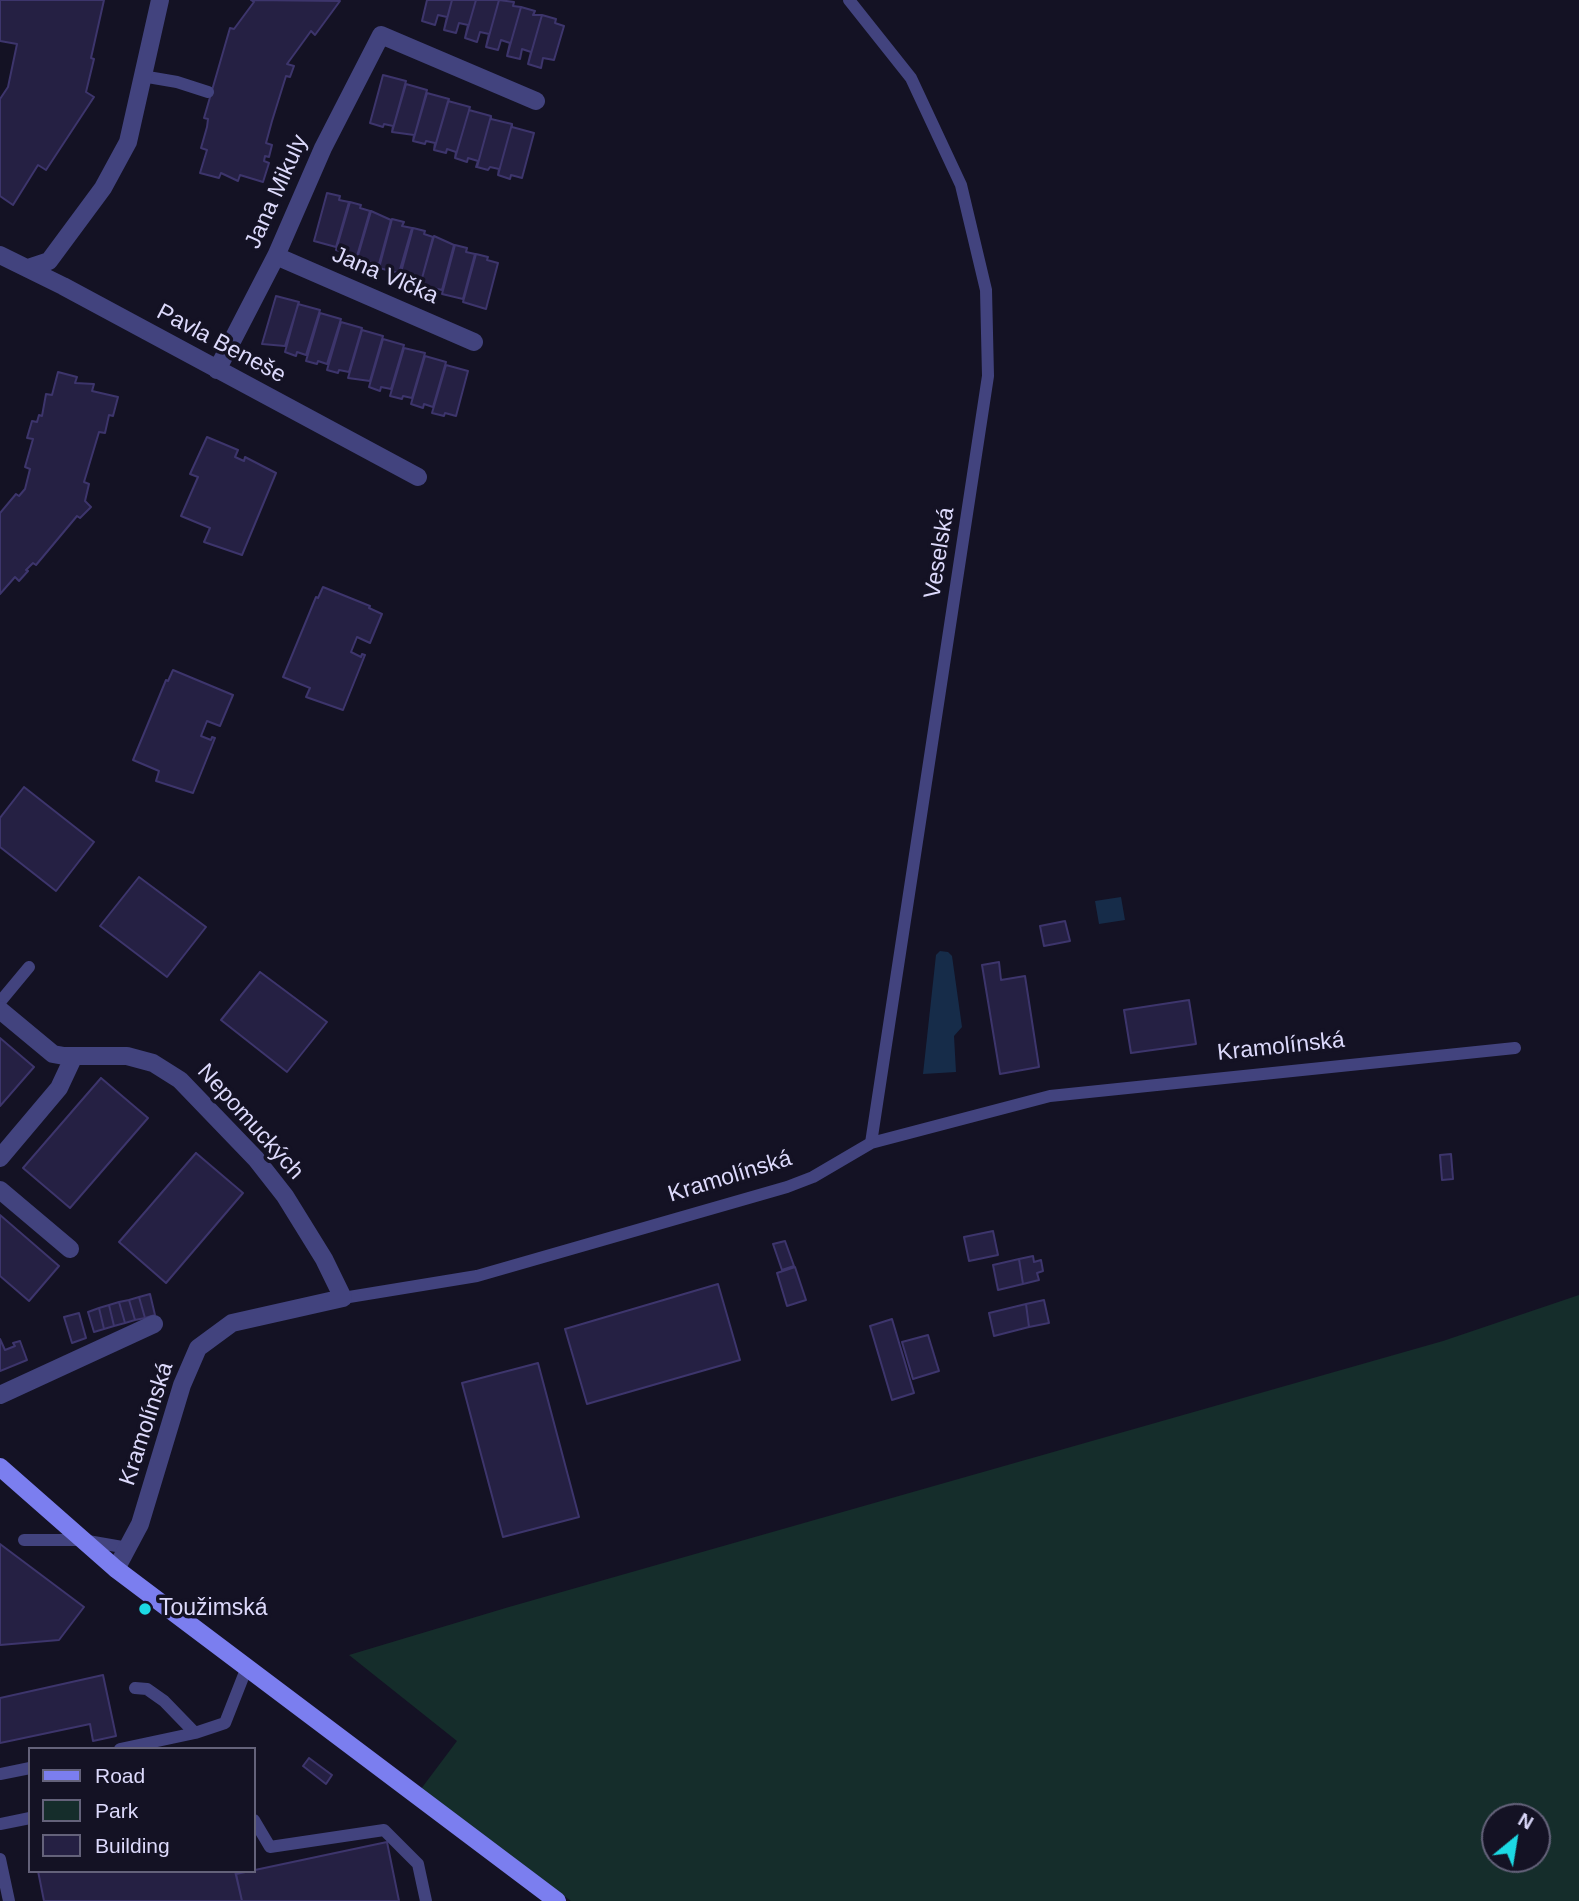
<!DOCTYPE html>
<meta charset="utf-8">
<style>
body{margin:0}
#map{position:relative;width:1579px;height:1901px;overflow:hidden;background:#141224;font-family:Arial,sans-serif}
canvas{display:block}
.legend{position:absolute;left:28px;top:1747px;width:228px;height:126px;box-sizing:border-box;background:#141224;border:2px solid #64627a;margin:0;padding:9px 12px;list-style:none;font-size:21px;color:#dcd9fb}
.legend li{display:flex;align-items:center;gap:14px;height:35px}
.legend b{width:35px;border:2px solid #64627a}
.north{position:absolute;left:1481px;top:1803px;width:70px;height:70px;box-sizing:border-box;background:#141224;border:2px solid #64627a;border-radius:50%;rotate:30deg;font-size:19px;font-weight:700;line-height:28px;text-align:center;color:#dcd9fb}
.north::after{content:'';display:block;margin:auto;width:24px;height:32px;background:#1cd9e4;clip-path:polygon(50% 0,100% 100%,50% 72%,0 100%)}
</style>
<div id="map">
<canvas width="1579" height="1901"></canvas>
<ul class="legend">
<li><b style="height:9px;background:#7b7eef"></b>Road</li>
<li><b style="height:19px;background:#152d2b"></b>Park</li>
<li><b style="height:19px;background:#252043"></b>Building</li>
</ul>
<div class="north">N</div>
</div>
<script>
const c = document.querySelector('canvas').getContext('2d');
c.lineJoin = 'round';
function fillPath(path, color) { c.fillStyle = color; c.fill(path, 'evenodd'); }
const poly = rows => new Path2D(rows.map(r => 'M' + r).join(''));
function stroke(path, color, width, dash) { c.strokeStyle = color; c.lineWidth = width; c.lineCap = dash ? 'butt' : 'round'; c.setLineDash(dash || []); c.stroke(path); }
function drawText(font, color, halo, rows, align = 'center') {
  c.font = font + ' Arial,sans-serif'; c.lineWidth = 7; c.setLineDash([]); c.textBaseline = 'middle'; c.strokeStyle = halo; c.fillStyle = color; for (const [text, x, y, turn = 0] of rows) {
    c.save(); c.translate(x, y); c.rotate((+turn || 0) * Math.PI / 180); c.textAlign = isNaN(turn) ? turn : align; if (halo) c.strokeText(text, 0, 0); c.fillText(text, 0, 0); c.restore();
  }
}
fillPath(poly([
 [1579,1295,1579,1901,571,1901,421,1789,457,1741,349,1655,509,1607,1443,1341],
 [1495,1817,1537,1817,1537,1859,1495,1859]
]), '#152d2b');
fillPath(poly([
 [1121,897,1125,920,1099,924,1095,901],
 [940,951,948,952,952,956,962,1027,954,1036,956,1072,923,1074,936,955]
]), '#162c49');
const building = poly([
 [0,0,104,0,91,58,94,59,86,92,94,97,46,170,38,165,13,205,0,196,0,99,8,87,17,44,0,41,0,0],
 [251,0,340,1,315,35,311,31,287,64,294,66,290,77,286,76,272,121,266,143,272,145,269,157,265,156,264,161,269,163,263,182,240,175,238,181,221,173,219,178,200,173,207,150,201,148,207,127,208,119,204,118,230,28,234,29,254,2,251,0],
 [427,0,452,0,444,30,447,17,438,15,435,25,422,21,427,0],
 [452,0,476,0,465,38,468,25,459,23,456,33,444,30,452,0],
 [476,0,499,0,486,47,489,34,480,32,477,42,465,38,476,0],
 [499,0,514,2,513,6,521,7,507,56,510,43,501,40,498,50,486,47,499,0],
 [521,7,535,11,533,15,542,15,528,64,531,52,522,49,520,59,507,56,521,7],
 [542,15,556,19,555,23,564,26,554,60,543,58,541,68,528,64,542,15],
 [383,75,406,81,392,132,393,126,384,124,383,127,370,123,383,75],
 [406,84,427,90,413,141,414,135,392,132,406,84],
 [427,93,449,99,434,150,435,143,426,141,425,144,413,141,427,93],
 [448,101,470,107,455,158,456,152,447,149,446,153,434,150,448,101],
 [470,107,469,110,491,116,477,167,476,167,478,161,468,158,467,162,455,158,470,107],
 [491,116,491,119,512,124,498,175,499,169,490,167,488,170,477,167,491,116],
 [512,124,512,127,534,133,522,178,511,175,510,179,498,175,512,124],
 [327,193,340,196,339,200,349,202,336,247,314,241,327,193],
 [350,202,361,205,360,208,370,211,357,256,336,250,350,202],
 [371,211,391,220,379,264,357,259,371,211],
 [392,219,404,222,402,226,412,228,399,273,379,268,392,219],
 [413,228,425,231,424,234,433,237,421,282,400,276,413,228],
 [434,236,454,245,442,290,420,285,434,236],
 [455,245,467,248,466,252,475,254,463,299,442,294,455,245],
 [476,254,488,257,487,260,498,263,486,309,463,302,476,254],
 [276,296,299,302,285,346,262,344,276,296],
 [298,304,320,310,306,355,297,352,296,356,285,352,298,304],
 [320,313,341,319,327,364,318,361,317,364,306,361,320,313],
 [341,322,362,328,349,372,339,370,338,373,327,370,341,322],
 [362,330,383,336,370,381,348,378,362,330],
 [383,339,404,345,391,389,381,387,380,391,369,387,383,339],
 [404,348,425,353,412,398,403,396,402,399,390,396,404,348],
 [425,356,446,362,433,407,424,404,423,408,411,404,425,356],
 [446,365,468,371,456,416,445,413,444,416,432,413,446,365],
 [58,372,77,377,75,383,94,384,92,391,118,397,113,416,109,415,105,433,99,432,84,482,89,484,85,501,91,507,80,518,77,516,36,565,33,563,26,570,28,571,19,581,15,577,0,594,0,513,16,494,19,496,25,489,30,469,25,467,33,439,27,438,32,421,37,422,39,415,42,416,46,394,52,395,58,372],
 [207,437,238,450,235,457,244,461,245,457,276,473,242,555,204,542,210,528,181,516,198,477,190,474,207,437],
 [323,587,370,606,369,608,382,614,370,643,357,637,351,652,361,657,362,654,365,655,343,710,306,697,310,688,283,677,316,597,318,598,323,587],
 [173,670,233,695,220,726,207,721,201,736,211,740,212,737,215,738,193,793,156,781,159,771,133,760,166,680,168,681,173,670],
 [24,787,94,842,56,891,0,847,0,818,24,787],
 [139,877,206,927,167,977,100,926,139,877],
 [1065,921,1070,941,1044,946,1040,926,1065,921],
 [999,962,1001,980,1025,976,1039,1067,1000,1074,982,965,999,962],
 [260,972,327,1022,287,1072,221,1020,260,972],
 [1189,1000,1196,1044,1131,1053,1124,1010,1189,1000],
 [0,1038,34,1067,0,1106,0,1038],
 [101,1078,148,1118,70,1208,23,1168,101,1078],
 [196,1153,243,1193,166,1283,119,1242,196,1153],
 [1451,1154,1453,1179,1442,1180,1440,1155,1451,1154],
 [0,1215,59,1266,29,1301,0,1276,0,1215],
 [993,1231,998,1255,969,1261,964,1237,993,1231],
 [785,1241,794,1266,782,1270,773,1244,785,1241],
 [1033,1256,1034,1262,1041,1260,1043,1271,1037,1273,1039,1280,1023,1284,1019,1259,1033,1256],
 [1019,1259,1023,1284,998,1290,993,1265,1019,1259],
 [795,1267,806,1300,787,1306,777,1273,795,1267],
 [718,1284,740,1360,587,1404,565,1329,718,1284],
 [150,1294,155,1315,145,1318,139,1297,150,1294],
 [139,1297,145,1318,135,1320,129,1300,139,1297],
 [129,1300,135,1320,125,1323,119,1302,129,1300],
 [1044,1300,1049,1323,1029,1327,1026,1304,1044,1300],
 [119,1302,125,1323,114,1326,109,1305,119,1302],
 [1026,1304,1029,1327,994,1336,989,1313,1026,1304],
 [109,1305,114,1326,104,1329,99,1308,109,1305],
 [99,1308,104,1329,94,1332,88,1312,99,1308],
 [79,1313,86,1338,72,1343,64,1317,79,1313],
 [892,1319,914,1393,892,1400,870,1326,892,1319],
 [928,1335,939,1371,913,1379,902,1342,928,1335],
 [0,1339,5,1350,15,1346,13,1343,20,1341,27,1360,0,1371,0,1339],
 [538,1363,579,1517,503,1537,462,1383,538,1363],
 [0,1544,84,1607,59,1640,0,1645,0,1544],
 [103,1675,116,1736,93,1741,90,1724,0,1743,0,1698,103,1675],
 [309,1758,332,1775,326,1784,303,1766,309,1758],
 [387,1842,399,1901,242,1901,236,1874,387,1842],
 [38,1871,235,1871,242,1901,44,1901,38,1871]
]);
fillPath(building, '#252043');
stroke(building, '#3d356c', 2);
stroke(poly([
 [849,0,911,78,961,185,986,290,988,376,871,1143],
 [142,76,177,82,208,92],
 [0,1002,29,967],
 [343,1298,477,1276,787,1187,813,1177,871,1143,1050,1096,1515,1048],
 [24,1540,82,1540,128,1548],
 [135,1688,147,1689,164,1701,195,1733],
 [120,1749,195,1733,225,1723,247,1667],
 [0,1774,30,1768],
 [254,1820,270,1847,384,1830,418,1864,426,1901],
 [0,1824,30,1818],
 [0,1859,9,1901]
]), '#42437e', 12);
stroke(poly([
 [0,255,63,286,418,477],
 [276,256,474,342],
 [28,268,49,261,103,188,128,142,160,0],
 [217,370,276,256,323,148,381,35,536,101],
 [0,1010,53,1054,64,1056,127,1056,153,1063,180,1080,256,1159,285,1196,324,1259,343,1298,232,1323,198,1348,182,1385,140,1524,116,1569],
 [0,1158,59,1088,74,1056],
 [0,1190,70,1249],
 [0,1395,154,1324]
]), '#42437e', 18);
stroke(poly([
 [0,1467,116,1569,557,1901]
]), '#7b7eef', 18);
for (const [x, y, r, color] of [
 [145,1609,7,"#1cd9e4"]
]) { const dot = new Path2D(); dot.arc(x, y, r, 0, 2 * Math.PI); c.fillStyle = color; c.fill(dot); stroke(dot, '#141224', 2.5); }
drawText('23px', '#dcd9fb', '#141224', [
 ["Jana Mikuly",277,192,-66],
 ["Jana Vlčka",385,276,23],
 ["Pavla Beneše",221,344,28],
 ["Veselská",940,553,-81],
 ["Kramolínská",1281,1047,-6],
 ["Nepomuckých",250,1122,48],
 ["Kramolínská",730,1177,-17],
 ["Kramolínská",147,1424,-72]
]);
drawText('23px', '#dcd9fb', '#141224', [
 ["Toužimská",159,1609]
], 'left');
</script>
